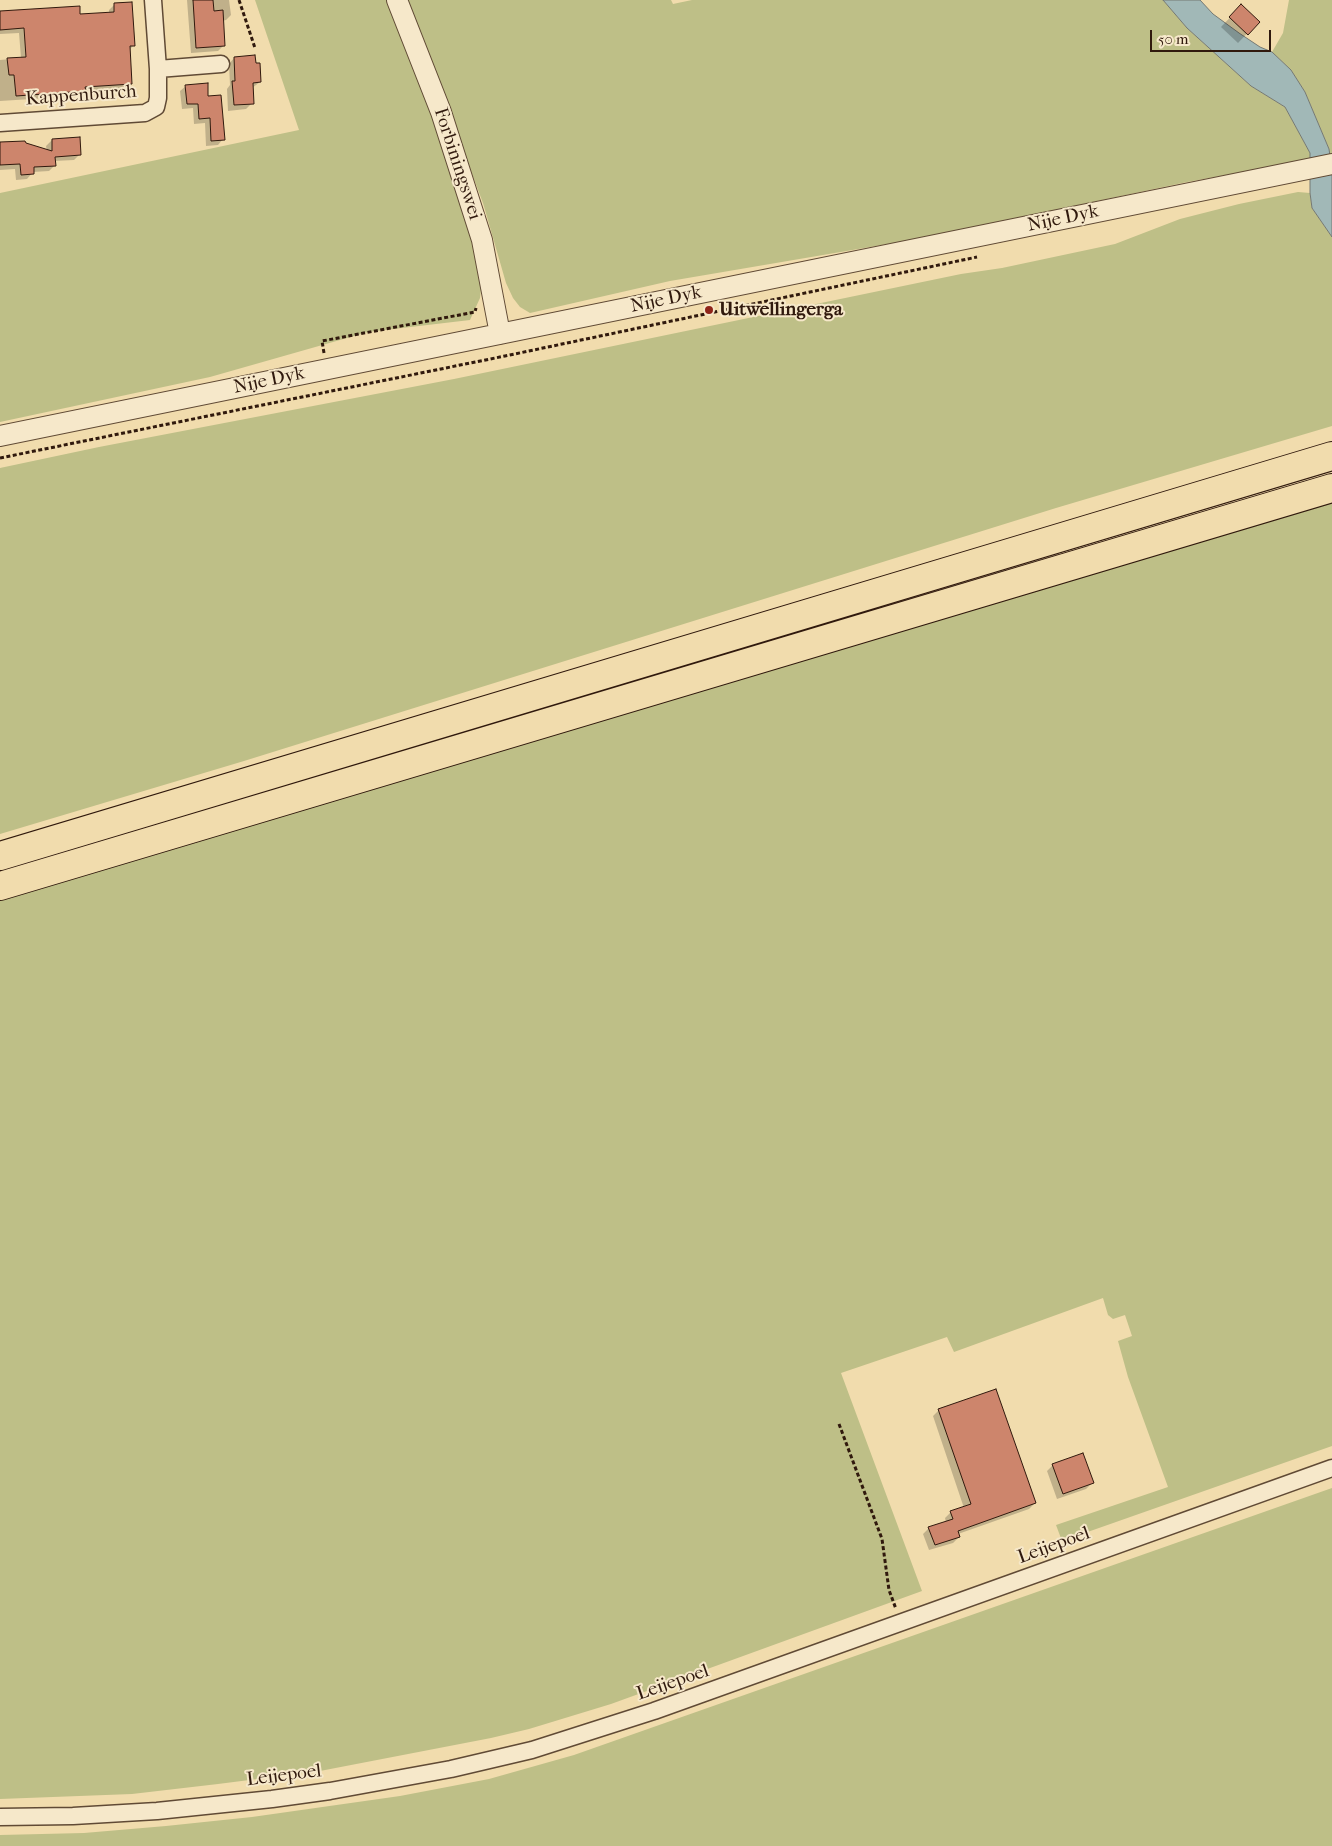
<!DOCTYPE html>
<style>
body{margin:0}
#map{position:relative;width:1332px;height:1846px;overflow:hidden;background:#f1dcad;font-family:"IM FELL French Canon",serif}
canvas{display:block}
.scale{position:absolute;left:1150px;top:30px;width:121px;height:22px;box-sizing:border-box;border:2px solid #30190d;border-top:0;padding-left:6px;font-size:15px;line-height:18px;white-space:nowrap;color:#30190d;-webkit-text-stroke:4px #f6e8ca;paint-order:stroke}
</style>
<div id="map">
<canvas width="1332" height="1846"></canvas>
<div class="scale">50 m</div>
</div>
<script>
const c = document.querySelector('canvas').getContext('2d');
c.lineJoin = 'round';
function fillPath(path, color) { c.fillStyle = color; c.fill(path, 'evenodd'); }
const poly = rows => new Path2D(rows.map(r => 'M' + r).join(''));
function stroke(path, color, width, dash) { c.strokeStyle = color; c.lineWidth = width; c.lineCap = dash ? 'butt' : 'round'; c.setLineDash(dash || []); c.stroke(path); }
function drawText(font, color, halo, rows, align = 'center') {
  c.font = font + ' "IM FELL French Canon",serif'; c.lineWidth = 4; c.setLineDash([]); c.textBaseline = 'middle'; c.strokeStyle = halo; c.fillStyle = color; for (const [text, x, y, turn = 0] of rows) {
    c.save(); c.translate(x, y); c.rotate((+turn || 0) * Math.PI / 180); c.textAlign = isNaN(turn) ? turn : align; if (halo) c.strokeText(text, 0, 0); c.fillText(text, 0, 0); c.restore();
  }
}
fillPath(poly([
 [255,0,391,0,451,155,482,280,480,298,470,320,368,332,210,377,0,422,0,193,299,130],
 [406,0,671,0,673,4,692,0,1163,0,1187,28,1251,86,1285,107,1310,153,1310,160,1187,182,923,238,670,281,530,313,520,307,513,298,506,283,483,203],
 [1289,0,1332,0,1332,155,1330,155,1329,149,1305,92,1291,70,1272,52,1283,33],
 [1298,192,1310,193,1312,208,1332,237,1332,426,1056,508,244,761,0,834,0,468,99,447,454,379,961,274,1002,268,1115,244,1180,219,1239,204],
 [1332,499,1332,1446,1062,1541,1056,1525,1168,1487,1128,1377,1118,1341,1132,1336,1125,1315,1113,1319,1108,1315,1103,1298,954,1352,947,1337,841,1373,922,1591,611,1704,529,1729,491,1738,320,1771,218,1784,132,1794,0,1799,0,900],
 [1332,1488,1332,1846,0,1846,0,1835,84,1833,166,1826,252,1817,400,1796,489,1779,574,1755]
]), '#bebf87');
const water = poly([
 [1163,0,1200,0,1213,14,1239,33,1260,47,1272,52,1291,70,1305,92,1329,149,1332,170,1332,237,1312,208,1310,193,1310,153,1285,107,1251,86,1187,28,1163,0]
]);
fillPath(water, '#a1b8b7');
stroke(water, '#747873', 1);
fillPath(poly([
 [187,0,229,0,231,15,226,20,222,21,224,45,218,51,191,53],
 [114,5,133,46,129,50,131,84,125,89,83,92,79,96,0,101,0,60,21,58,19,33,0,34,0,13,79,16,109,14,109,10],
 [1241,6,1258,22,1238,43,1221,27],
 [234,58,260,82,252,88,252,103,246,109,228,111,227,89,230,85,229,64],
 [186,86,207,97,223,139,218,145,206,146,205,123,194,124,193,108,182,109,180,91],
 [52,140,80,154,74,160,54,161,55,165,49,171,33,172,27,179,16,180,15,169,0,170,0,144,24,144,47,151,46,146],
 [939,1410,1035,1503,1029,1509,958,1534,959,1537,953,1543,929,1550,923,1534,929,1528,946,1522,945,1518,951,1512,964,1508,933,1416],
 [1053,1465,1092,1483,1086,1489,1057,1499,1047,1471]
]), '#0003');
const building = poly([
 [193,0,213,0,214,11,223,10,225,46,196,48,193,0],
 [132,2,135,46,130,46,132,84,85,87,86,91,16,96,14,75,9,75,7,58,26,57,24,28,0,30,0,11,80,6,80,14,114,12,114,3,132,2],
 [1241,4,1260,22,1248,35,1229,17,1241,4],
 [255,55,256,63,260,63,261,82,253,83,254,104,234,105,232,81,235,81,234,57,255,55],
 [208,83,208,96,221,95,225,140,211,141,210,118,199,119,198,104,187,104,185,85,208,83],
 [80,137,81,155,55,157,56,166,34,167,34,174,21,175,20,164,0,165,0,142,25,141,26,143,52,151,52,139,80,137],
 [996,1389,1036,1503,958,1531,960,1537,935,1545,928,1527,953,1519,950,1511,971,1504,938,1409,996,1389],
 [1083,1453,1094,1483,1063,1494,1052,1464,1083,1453]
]);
fillPath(building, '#cd856c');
stroke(building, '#30190d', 1);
const minor = poly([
 [158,69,221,64],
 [0,123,145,113,156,107,158,98,158,69,153,0],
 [0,1817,73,1816,157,1811,272,1799,330,1791,451,1769,532,1750,654,1711,1332,1468]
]);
const tertiary = poly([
 [397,0,441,112,482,240,500,334],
 [0,436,1332,164]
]);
const motorway = poly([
 [0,856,1332,456],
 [0,886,1332,488]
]);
stroke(minor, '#604a35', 19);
stroke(tertiary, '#604a35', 22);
stroke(motorway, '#30190d', 30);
stroke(poly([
 [239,0,255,48],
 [324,353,322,341,475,312,476,308],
 [0,458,505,356,977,257],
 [839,1424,882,1539,889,1590,896,1609]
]), '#30190d', 3, [4, 2.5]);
stroke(minor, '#f6e8ca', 16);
stroke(tertiary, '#f6e8ca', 20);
stroke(motorway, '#f1dcad', 28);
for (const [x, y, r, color] of [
 [709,310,5,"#8f2418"]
]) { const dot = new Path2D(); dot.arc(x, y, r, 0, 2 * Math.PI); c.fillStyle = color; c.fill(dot); stroke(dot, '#f6e8ca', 2); }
drawText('19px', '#30190d', '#f6e8ca', [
 ["Kappenburch",81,96,-4],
 ["Forbiningswei",457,164,72],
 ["Nije Dyk",1063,219,-12],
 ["Nije Dyk",666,300,-12],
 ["Nije Dyk",269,381,-12],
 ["Leijepoel",1054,1546,-20],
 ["Leijepoel",673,1683,-19],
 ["Leijepoel",284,1776,-7]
]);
drawText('bold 19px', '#30190d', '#f6e8ca', [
 ["Uitwellingerga",719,310]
], 'left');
</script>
